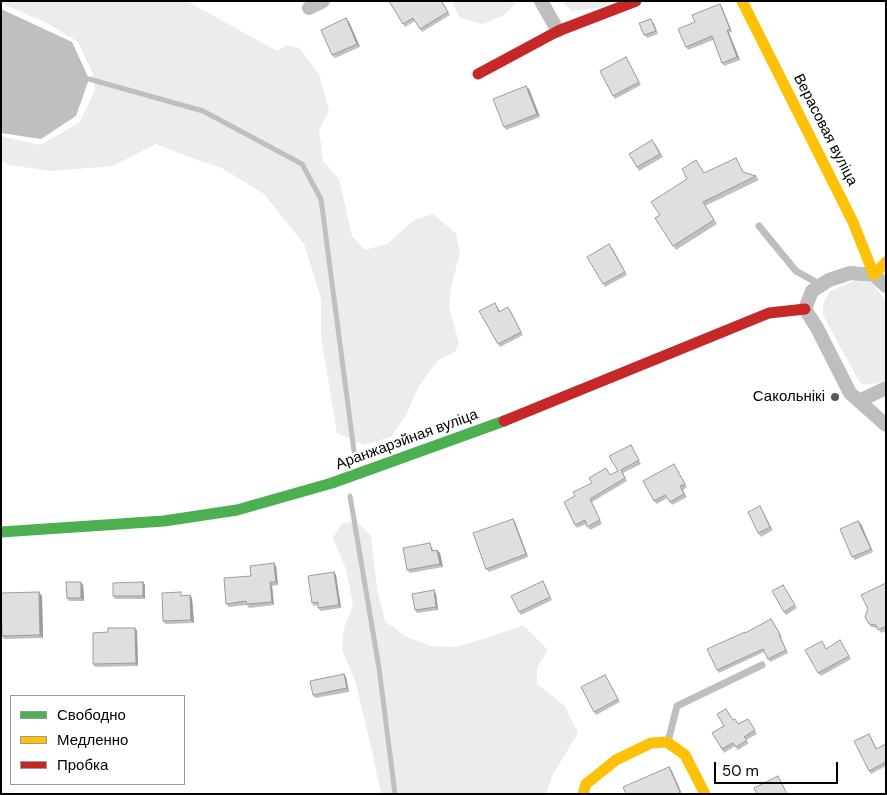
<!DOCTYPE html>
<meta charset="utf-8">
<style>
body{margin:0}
#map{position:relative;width:887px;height:795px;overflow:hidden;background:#fff;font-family:"DM Sans",sans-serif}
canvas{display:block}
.frame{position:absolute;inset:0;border:2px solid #000;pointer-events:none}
.legend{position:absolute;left:10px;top:695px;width:175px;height:90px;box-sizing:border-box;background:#fff;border:1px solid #999;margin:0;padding:6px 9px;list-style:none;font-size:15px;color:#000}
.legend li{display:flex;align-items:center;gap:10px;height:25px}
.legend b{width:25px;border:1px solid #999}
.scale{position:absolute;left:714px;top:762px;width:124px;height:22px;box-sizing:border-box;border:2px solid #000;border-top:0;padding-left:6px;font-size:15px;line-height:18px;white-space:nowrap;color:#000;-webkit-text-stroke:4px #fff;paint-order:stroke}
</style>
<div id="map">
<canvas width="887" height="795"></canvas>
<div class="frame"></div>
<ul class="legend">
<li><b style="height:6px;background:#4caf50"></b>Свободно</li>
<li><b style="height:6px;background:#ffc107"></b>Медленно</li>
<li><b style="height:6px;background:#c62828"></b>Пробка</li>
</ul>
<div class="scale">50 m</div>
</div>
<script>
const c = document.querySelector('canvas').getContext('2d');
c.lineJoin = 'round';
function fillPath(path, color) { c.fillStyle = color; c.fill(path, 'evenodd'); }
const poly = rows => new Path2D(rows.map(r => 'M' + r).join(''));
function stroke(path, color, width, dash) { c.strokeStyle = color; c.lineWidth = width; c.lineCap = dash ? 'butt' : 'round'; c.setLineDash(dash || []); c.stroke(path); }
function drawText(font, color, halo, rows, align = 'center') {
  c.font = font + ' "DM Sans",sans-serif'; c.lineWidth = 4.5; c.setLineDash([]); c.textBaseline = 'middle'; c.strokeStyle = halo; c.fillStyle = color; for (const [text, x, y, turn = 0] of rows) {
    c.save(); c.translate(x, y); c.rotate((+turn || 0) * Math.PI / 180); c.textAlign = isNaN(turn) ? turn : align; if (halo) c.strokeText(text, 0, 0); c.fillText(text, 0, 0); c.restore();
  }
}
fillPath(poly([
 [1,1,187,1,277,51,287,45,299,48,319,74,329,111,319,130,323,161,339,179,352,236,365,250,387,244,414,220,433,214,456,233,460,252,451,288,449,307,459,343,455,352,438,360,418,388,406,415,391,437,364,445,337,433,321,336,321,299,304,244,264,194,222,168,189,157,156,144,113,166,51,171,10,165,1,161,1,136,40,145,79,123,95,90,92,72,78,42,51,25,1,3],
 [452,1,518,1,504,15,483,24,460,18],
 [561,1,614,1,598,8,572,11],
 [856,280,872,283,883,297,886,304,886,379,881,382,867,385,860,383,823,315,823,305,829,292],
 [357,522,371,536,377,589,385,621,405,636,430,646,455,647,490,637,523,625,548,650,537,668,537,684,565,706,578,733,552,776,546,794,381,794,373,755,355,681,342,650,344,628,353,605,346,569,333,538,342,523]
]), '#ececec');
fillPath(poly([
 [1,9,72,42,89,79,76,116,41,139,1,133]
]), '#bfbfbf');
stroke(poly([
 [89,79,203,111,302,164,321,199,354,451],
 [350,496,379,668,395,794]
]), '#bfbfbf', 5);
stroke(poly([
 [759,226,796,271,821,285],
 [668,742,677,706,762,665]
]), '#bebebe', 7);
stroke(poly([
 [541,1,558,31],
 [309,8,323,1],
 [886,286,874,275,850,273,829,280,812,291,805,309,817,328,850,393,859,401,886,388],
 [859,401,886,425]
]), '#bebebe', 14);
stroke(poly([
 [1,532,164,521,237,510,332,483,504,421]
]), '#4caf50', 11);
stroke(poly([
 [742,1,853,222,874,275,886,262],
 [583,794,586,784,616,760,651,743,667,742,685,755,705,794]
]), '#ffc107', 11);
stroke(poly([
 [478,74,558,31,636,1],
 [504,421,769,313,805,309]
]), '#c62828', 11);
fillPath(poly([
 [389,1,442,1,450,15,422,32,415,21,405,27],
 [722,7,732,32,729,33,740,60,724,66,722,63,713,40,688,50,686,47,695,22],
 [349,22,360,47,335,58,332,55],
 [654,22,658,34,647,38,644,35],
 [626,57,641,85,615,99,613,96],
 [529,89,540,117,506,130,504,127],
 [655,143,663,157,639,171,629,154],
 [736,158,744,173,756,176,759,180,705,206,717,224,676,250,655,218,660,215,687,179,696,160,704,173],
 [612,247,627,275,605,287,603,284],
 [495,303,500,311,510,310,523,335,500,347,498,344],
 [631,445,641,464,623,473,627,481,592,502,602,524,590,530,586,524,577,528,575,525,575,496,610,475,618,471],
 [676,467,687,487,683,490,687,497,672,505,667,498,657,504,654,501],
 [760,506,773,530,761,537,758,533],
 [858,521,861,524,873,552,855,560,852,557],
 [515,522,528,557,489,572,486,569],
 [432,546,433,550,440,553,443,567,410,573,407,570],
 [274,563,276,566,278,585,272,586,274,605,249,608,247,605,229,607,226,604],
 [334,572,336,575,341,608,321,611,318,608,318,605,314,606,312,603],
 [886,583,886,631,881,633,878,628,871,627,869,624],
 [545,584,552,600,521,615,519,612],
 [83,585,84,601,69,601,67,598],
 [145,585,145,599,115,599,113,596],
 [783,585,797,608,786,615,784,612],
 [434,590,436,594,438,610,417,613,415,610],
 [183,595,192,598,194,623,165,624,163,621],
 [42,596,43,638,4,639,2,636],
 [771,619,782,637,781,638,788,653,770,662,764,652,719,673,717,670,745,633],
 [135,628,137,631,138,666,95,667,93,664,108,632],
 [842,644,851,659,821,676,818,673,826,648],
 [346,677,349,692,315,698,313,695],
 [607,678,620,702,596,715,594,712],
 [748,719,757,734,746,740,749,743,738,750,735,746,724,753,712,733,733,720,738,724],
 [871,737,877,749,886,744,886,766,871,774,869,771]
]), '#c0c0c0');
fillPath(poly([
 [720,4,722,7,732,32,730,29],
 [346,18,349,22,360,47,357,44],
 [727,30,729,33,740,60,737,57],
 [526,86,529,89,540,117,537,114],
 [513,519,515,522,528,557,526,554],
 [858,521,861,524,873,552,871,549],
 [437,550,440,553,443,567,440,564],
 [274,563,276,566,278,585,276,582],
 [334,572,336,575,341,608,339,605],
 [81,582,83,585,84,601,81,598],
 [143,582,145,585,145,599,143,596],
 [270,582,272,586,274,605,272,602],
 [434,590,436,594,438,610,436,607],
 [39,592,42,596,43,638,40,635],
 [190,595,192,598,194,623,191,620],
 [135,628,137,631,138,666,136,663],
 [344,674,346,677,349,692,347,688],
 [669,767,672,771,682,794,680,792]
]), '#9c9c9c');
const building = poly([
 [389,1,441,1,448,12,420,29,413,18,403,24,389,1],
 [720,4,730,29,727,30,737,57,722,63,712,36,686,47,678,29,695,22,692,15,720,4],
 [346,18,357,44,332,55,321,30,346,18],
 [651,19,656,31,644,35,639,23,651,19],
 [626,57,639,82,613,96,600,71,626,57],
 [526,86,537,114,504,127,493,99,526,86],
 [652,140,660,154,637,167,629,154,652,140],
 [736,158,743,172,756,176,703,202,714,220,673,246,655,218,660,215,651,202,687,179,682,169,696,160,704,173,736,158],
 [609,244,625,272,603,284,587,257,609,244],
 [495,303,499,312,508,307,521,332,498,344,479,311,495,303],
 [631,445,639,460,621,470,625,478,590,499,600,520,587,527,585,520,575,525,564,502,575,496,573,492,592,483,589,478,606,468,610,475,618,471,609,456,631,445],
 [674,464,685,484,680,486,684,494,670,502,665,495,654,501,643,481,674,464],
 [760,506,770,527,758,533,748,512,760,506],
 [513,519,526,554,486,569,473,533,513,519],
 [858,521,871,549,852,557,840,529,858,521],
 [430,543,432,551,437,550,440,564,407,570,403,548,430,543],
 [274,563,276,582,270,582,272,602,247,604,246,601,226,604,224,578,251,576,250,566,274,563],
 [334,572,339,605,318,608,318,602,312,603,308,576,334,572],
 [543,581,550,597,519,612,511,596,543,581],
 [66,582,81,582,81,598,67,598,66,582],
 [143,582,143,596,113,596,113,583,143,582],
 [886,583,886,626,878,630,876,625,869,624,865,617,868,609,861,595,886,583],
 [783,585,795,605,784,612,772,591,783,585],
 [434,590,436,607,415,610,412,594,434,590],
 [39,592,40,635,2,636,1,593,39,592],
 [181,592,181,596,190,595,191,620,163,621,162,593,181,592],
 [771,619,780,634,779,635,786,650,768,659,763,649,717,670,707,649,745,632,745,633,771,619],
 [108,628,135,628,136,663,93,664,93,633,108,632,108,628],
 [840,640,849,656,818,673,805,650,822,641,826,649,840,640],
 [344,674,347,688,313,695,310,681,344,674],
 [605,675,618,699,594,712,581,687,605,675],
 [726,709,733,720,735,719,738,724,748,719,755,730,744,737,747,740,736,747,733,743,722,749,712,733,724,726,717,714,726,709],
 [869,734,876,749,886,744,886,762,869,771,854,741,869,734],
 [669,767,680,792,677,794,626,794,623,787,669,767],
 [778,776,787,794,757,794,754,788,778,776]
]);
fillPath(building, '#dfdfdf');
stroke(building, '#9c9c9c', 1);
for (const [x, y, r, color] of [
 [835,397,5,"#595959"]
]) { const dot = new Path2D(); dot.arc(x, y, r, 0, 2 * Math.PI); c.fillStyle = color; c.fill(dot); stroke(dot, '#fff', 2); }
drawText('15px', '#000', '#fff', [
 ["Верасовая вуліца",825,130,63],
 ["Аранжарэйная вуліца",407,440,-20]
]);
drawText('15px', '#000', '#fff', [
 ["Сакольнікі",825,397]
], 'right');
</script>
